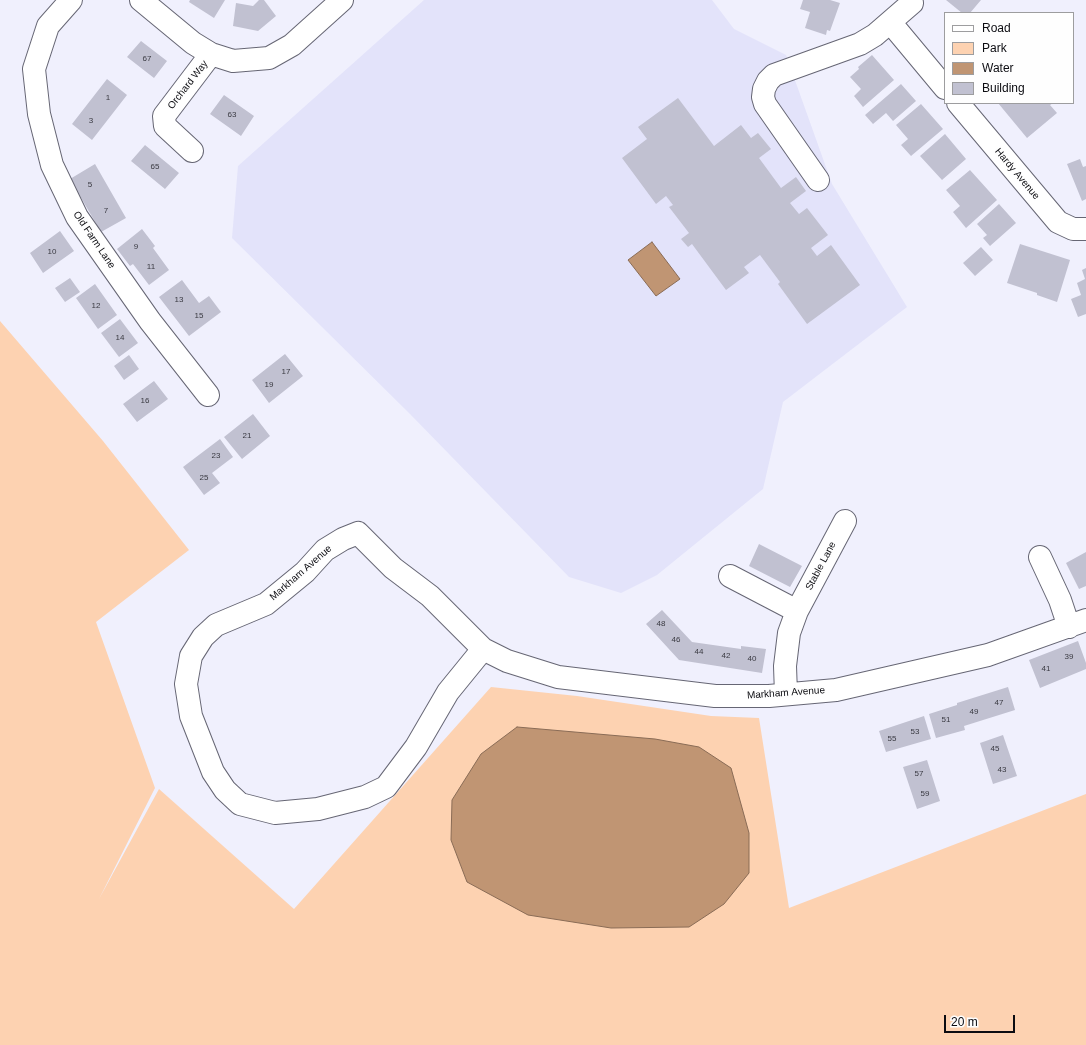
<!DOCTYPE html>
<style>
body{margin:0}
#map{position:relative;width:1086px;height:1045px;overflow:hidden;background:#f0f0fd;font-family:Arial,sans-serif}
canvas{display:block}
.legend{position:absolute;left:944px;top:12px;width:130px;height:92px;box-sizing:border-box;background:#fefefe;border:1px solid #9d9d9f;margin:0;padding:5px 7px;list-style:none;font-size:12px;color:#0c0c11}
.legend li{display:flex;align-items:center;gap:8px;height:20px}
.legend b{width:20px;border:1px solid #9d9d9f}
.scale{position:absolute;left:944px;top:1015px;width:71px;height:18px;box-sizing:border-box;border:2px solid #0c0c11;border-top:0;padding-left:5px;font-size:12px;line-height:14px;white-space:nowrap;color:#0c0c11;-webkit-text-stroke:3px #fefefe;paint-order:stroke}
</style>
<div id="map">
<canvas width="1086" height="1045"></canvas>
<ul class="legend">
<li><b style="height:5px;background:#fff"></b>Road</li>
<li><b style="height:11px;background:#fdd2b1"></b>Park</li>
<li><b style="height:11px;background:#c09573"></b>Water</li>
<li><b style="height:11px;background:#c1c1d1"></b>Building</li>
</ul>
<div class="scale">20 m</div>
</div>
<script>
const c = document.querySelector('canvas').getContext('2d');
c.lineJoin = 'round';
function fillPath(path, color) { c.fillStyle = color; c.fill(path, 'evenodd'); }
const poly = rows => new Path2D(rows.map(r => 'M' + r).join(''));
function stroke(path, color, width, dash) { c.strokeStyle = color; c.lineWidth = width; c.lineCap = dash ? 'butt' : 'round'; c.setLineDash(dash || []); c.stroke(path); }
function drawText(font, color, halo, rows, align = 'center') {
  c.font = font + ' Arial,sans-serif'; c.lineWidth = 3.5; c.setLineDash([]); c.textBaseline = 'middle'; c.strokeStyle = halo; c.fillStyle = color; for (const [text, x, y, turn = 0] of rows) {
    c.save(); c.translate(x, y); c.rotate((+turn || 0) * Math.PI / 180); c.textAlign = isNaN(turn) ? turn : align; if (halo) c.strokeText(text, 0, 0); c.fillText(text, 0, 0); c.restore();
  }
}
fillPath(poly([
 [424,0,712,0,734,29,786,55,832,184,907,307,783,402,763,489,657,575,621,593,569,577,410,414,232,238,238,166]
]), '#e3e3fa');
fillPath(poly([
 [0,321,103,441,189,550,96,622,155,788,99,899,159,789,294,909,491,687,577,696,711,716,759,718,789,908,1086,794,1086,1045,0,1045]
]), '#fdd2b1');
const water = poly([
 [652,242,680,279,656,296,628,260,652,242],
 [517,727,655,739,699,747,731,768,749,833,749,873,724,904,689,927,611,928,528,915,467,882,451,840,452,800,481,754,517,727]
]);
fillPath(water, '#c09573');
stroke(water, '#8a6c56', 1);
fillPath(poly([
 [190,0,225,0,214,18,189,2],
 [259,0,264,0,276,16,258,31,233,26,236,3,253,6],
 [803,0,830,0,840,3,830,31,827,30,826,35,805,28,810,12,800,9],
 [946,0,981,0,970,13,962,13],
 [141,41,167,61,154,78,127,57],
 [872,55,894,80,863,107,854,96,861,89,850,77,859,69,858,67],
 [107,79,127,95,92,140,72,124],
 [901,84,916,101,893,121,886,113,873,124,865,115],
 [224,95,254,116,241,136,210,114],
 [678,98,714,146,741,125,751,138,758,133,771,149,759,158,781,188,796,177,806,191,790,203,799,214,807,208,828,235,811,248,817,256,831,245,860,285,807,324,778,284,780,282,760,255,744,267,749,273,726,290,692,244,688,247,681,239,689,233,669,207,673,205,666,196,656,204,622,158,647,139,638,127],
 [998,103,1053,103,1050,105,1057,113,1027,138],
 [921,104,943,129,911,156,901,145,908,139,896,125],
 [945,134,966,159,942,180,920,156],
 [145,145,179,173,165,189,131,161],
 [1080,159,1083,167,1086,166,1086,199,1082,201,1067,164],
 [95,164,126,218,101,232,70,179],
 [970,170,997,200,966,228,953,212,960,206,946,190],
 [999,204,1016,223,990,246,983,238,987,235,977,224],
 [142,229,155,246,153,248,169,270,149,285,133,264,130,266,117,249],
 [60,231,74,251,43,273,30,253],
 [1020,244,1070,260,1057,302,1037,295,1037,293,1007,283],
 [981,247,993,260,975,276,963,263],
 [1086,268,1086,314,1078,317,1071,299,1081,295,1077,283,1085,279,1082,270],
 [70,278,80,292,65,302,55,288],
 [182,280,199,303,209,296,221,312,189,336,159,297],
 [95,284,117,315,98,329,76,298],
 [120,319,138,343,119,357,101,333],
 [285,354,303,376,269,403,252,380],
 [129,355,139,369,124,380,114,366],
 [154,381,168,399,137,422,123,404],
 [253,414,270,436,242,459,224,437],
 [220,439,233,457,212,473,220,483,204,495,183,467],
 [759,544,802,566,790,587,749,566],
 [1086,552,1086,586,1079,589,1066,563],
 [662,610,692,642,741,649,741,646,766,649,762,673,679,660,646,624],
 [1078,641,1086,663,1086,669,1040,688,1029,660],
 [1008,687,1015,710,964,726,965,730,936,738,929,714,957,705,957,703],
 [924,716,931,739,886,752,879,731],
 [1003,735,1017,776,993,784,980,743],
 [927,760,940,801,917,809,903,767]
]), '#c1c1d1');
const minor = poly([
 [71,0,48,26,34,69,39,114,52,165,77,217,150,321,208,395],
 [141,0,193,43,211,54,233,61,269,58,292,45,342,0],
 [890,22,912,3],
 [958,103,1058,222,1073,229,1086,229],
 [192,151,165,126,164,116,211,54],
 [818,180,765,104,763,97,764,89,768,81,774,75,860,44,875,35,890,22,945,88],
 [1040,557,1060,600,1069,627],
 [730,576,797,611],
 [483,649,448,692,416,747,386,787,365,797,318,809,275,813,240,804,225,790,213,772,191,716,186,684,191,656,203,637,216,625,266,604,305,572,325,550,343,539,358,533,393,568,430,596,483,649,507,661,558,677,715,696,769,696,836,690,988,655,1086,620],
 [786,694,785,666,789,633,797,611,845,521]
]);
stroke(minor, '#666674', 24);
stroke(minor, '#fff', 22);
drawText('8px', '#393941', null, [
 ["67",147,59],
 ["1",108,98],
 ["63",232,115],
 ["3",91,121],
 ["65",155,167],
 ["5",90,185],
 ["7",106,211],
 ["9",136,247],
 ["10",52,252],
 ["11",151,267],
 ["13",179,300],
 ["12",96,306],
 ["15",199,316],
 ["14",120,338],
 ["17",286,372],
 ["19",269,385],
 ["16",145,401],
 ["21",247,436],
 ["23",216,456],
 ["25",204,478],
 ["48",661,624],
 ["46",676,640],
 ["44",699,652],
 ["42",726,656],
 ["39",1069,657],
 ["40",752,659],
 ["41",1046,669],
 ["47",999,703],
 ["49",974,712],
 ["51",946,720],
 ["53",915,732],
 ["55",892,739],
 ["45",995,749],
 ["43",1002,770],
 ["57",919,774],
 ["59",925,794]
]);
drawText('10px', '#0c0c11', '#fefefe', [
 ["Orchard Way",188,85,-52],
 ["Hardy Avenue",1017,174,50],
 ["Old Farm Lane",94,240,56],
 ["Stable Lane",821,566,-62],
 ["Markham Avenue",301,573,-41],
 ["Markham Avenue",786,693,-4]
]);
</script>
